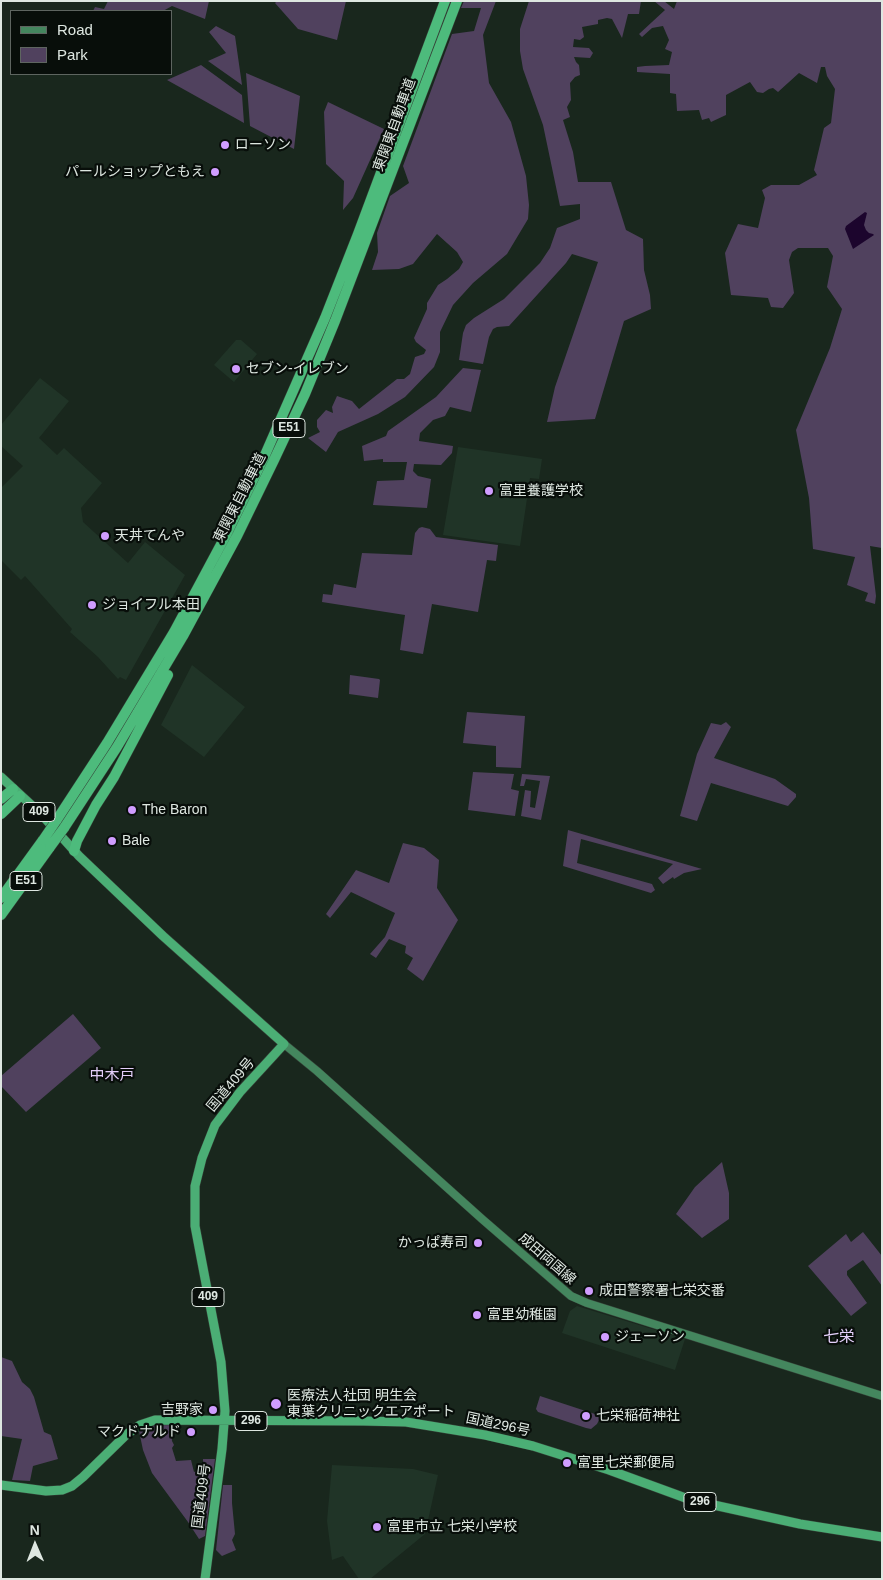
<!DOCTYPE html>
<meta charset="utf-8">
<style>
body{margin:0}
#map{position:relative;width:883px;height:1580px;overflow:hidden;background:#19271d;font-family:Helvetica,sans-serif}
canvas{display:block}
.frame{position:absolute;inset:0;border:2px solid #dee7e1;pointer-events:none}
.legend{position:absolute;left:10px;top:10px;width:162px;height:65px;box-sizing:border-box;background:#080e0a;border:1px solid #5e6560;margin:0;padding:6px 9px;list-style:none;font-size:15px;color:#dee7e1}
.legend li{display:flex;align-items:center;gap:10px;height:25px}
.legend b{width:25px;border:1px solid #5e6560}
.north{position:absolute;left:10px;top:1520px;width:50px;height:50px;-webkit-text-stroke:4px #080e0a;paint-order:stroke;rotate:359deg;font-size:14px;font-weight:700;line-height:20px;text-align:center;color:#dee7e1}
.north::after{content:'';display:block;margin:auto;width:18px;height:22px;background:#dee7e1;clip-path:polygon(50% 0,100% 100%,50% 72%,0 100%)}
</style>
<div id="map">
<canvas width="883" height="1580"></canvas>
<div class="frame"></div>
<ul class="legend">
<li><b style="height:6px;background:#44865e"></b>Road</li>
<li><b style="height:14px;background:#50415e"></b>Park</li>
</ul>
<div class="north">N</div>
</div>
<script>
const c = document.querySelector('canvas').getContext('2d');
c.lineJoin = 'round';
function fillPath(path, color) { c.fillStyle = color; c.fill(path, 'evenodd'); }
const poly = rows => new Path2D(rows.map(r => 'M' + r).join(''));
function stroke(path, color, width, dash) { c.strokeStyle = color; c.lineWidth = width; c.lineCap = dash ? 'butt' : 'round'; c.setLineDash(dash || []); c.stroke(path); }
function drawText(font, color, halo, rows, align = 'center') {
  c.font = font + ' Helvetica,"Noto Sans JP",sans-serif'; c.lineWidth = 4.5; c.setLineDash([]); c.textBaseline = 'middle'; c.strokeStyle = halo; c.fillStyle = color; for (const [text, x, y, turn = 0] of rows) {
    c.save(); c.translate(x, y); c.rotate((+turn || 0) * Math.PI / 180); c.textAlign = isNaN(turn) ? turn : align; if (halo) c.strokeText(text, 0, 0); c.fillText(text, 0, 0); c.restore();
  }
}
fillPath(poly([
 [236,340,241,340,257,354,234,382,214,365],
 [40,378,69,401,39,438,57,455,64,448,102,483,81,508,83,522,128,563,145,542,185,575,126,680,120,677,118,679,98,657,70,632,72,629,25,576,21,580,1,560,1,488,23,466,1,446,1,425],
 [458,447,542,459,539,479,530,478,520,546,443,535],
 [192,665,245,707,204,757,161,725],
 [577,1306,685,1339,675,1370,562,1333,570,1311],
 [332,1465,413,1469,438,1475,425,1534,370,1579,359,1579,343,1556,332,1560,327,1521]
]), '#203427');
fillPath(poly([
 [108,1,209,1,205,19,172,6,163,11,93,11,95,7,104,9],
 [277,1,346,1,337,40,298,29,275,3],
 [464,1,496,1,483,35,489,83,511,122,526,176,529,205,528,219,507,254,473,283,453,305,440,332,440,352,434,367,405,397,378,414,338,432,326,452,308,438,320,432,317,427,317,420,326,410,333,413,332,407,337,396,352,401,359,409,397,379,404,379,410,374,415,357,424,354,426,350,416,342,414,338,427,309,427,303,438,285,447,279,459,269,463,262,457,252,437,234,413,264,399,269,372,270,378,252,377,233,390,196,409,183,403,166,452,34,474,31,481,8,461,8],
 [529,1,641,1,639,14,628,14,622,38,612,19,607,18,598,20,598,24,582,27,584,37,580,40,574,39,573,47,589,48,593,53,590,58,574,57,576,62,579,65,580,75,575,77,570,83,571,100,567,107,570,117,563,120,573,152,578,182,611,182,626,230,643,239,644,270,650,295,651,309,624,321,595,419,547,422,555,387,598,262,572,254,566,263,509,326,497,327,493,329,489,337,483,364,459,360,463,333,466,325,474,318,504,299,540,263,550,248,557,228,580,219,580,204,560,206,543,125,523,69,520,51,520,29],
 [654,1,664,1,674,9,677,1,882,1,882,548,870,546,876,596,875,604,865,601,868,593,847,585,855,557,813,549,809,498,796,430,830,348,842,309,827,287,833,256,828,248,798,248,792,252,789,260,794,293,783,308,771,307,768,298,731,295,725,253,738,224,758,228,765,198,762,190,771,185,799,185,817,175,814,170,824,128,831,123,835,89,827,76,825,67,821,67,817,83,799,73,778,92,773,88,769,89,763,93,757,92,750,82,726,95,726,115,711,122,709,118,702,120,699,110,677,111,676,94,670,93,670,74,637,72,637,67,645,66,669,65,672,52,665,49,669,40,663,26,652,28,642,37,639,34,665,10],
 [216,26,235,36,242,85,208,61,226,53,209,32],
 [201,65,242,95,244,123,167,80],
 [246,73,300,96,294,149,250,126],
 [328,102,384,129,353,198,343,210,344,181,326,164,324,112],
 [463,368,481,370,471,412,450,407,445,416,433,420,420,433,419,441,453,446,452,453,441,465,414,464,413,471,418,476,431,479,427,508,373,505,377,481,404,480,407,462,383,462,383,459,364,461,362,446,386,436,388,431,436,397],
 [422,527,430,529,436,537,498,545,496,561,487,560,478,612,432,604,423,654,400,650,405,615,322,602,323,594,332,595,334,584,356,588,362,553,412,555,415,533,419,528],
 [350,675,379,679,380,680,378,698,349,694],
 [467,712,525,716,521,768,496,767,496,746,463,743],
 [726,722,731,727,714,758,775,779,796,794,796,797,788,806,711,783,697,821,680,816,697,754,711,723,721,725],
 [473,772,514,774,511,789,519,791,515,816,468,810],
 [522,774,550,776,541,820,521,816,525,790,531,791,530,807,535,808,540,781,526,779,524,786,520,786],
 [568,830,623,846,702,869,684,873,674,879,673,877,663,884,658,878,673,864,581,839,577,863,652,884,655,890,651,893,563,866],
 [403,843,424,848,439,860,437,888,458,920,423,981,407,969,413,958,405,953,406,946,389,939,376,958,370,954,385,937,395,913,351,892,330,918,326,914,356,870,389,883],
 [73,1014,101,1048,26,1112,1,1086,1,1076],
 [722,1162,729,1193,729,1219,702,1238,676,1214,695,1187],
 [863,1232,882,1256,882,1286,863,1260,847,1271,847,1275,867,1303,851,1316,808,1266,846,1234,851,1242],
 [1,1357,12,1361,22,1382,30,1389,34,1397,44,1432,51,1435,58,1459,33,1466,30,1481,12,1480,22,1439,1,1436],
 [540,1396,601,1416,597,1424,591,1429,586,1428,538,1412,536,1409],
 [159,1424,169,1424,171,1428,172,1441,174,1445,172,1448,176,1461,191,1460,194,1472,199,1470,203,1465,203,1459,215,1459,205,1536,199,1539,188,1522,152,1473,143,1450,139,1431,149,1426],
 [223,1485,232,1485,232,1503,235,1534,232,1540,236,1550,222,1556,216,1550]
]), '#50415e');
fillPath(poly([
 [865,212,867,213,864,225,866,230,869,233,873,234,874,235,853,249,845,229,846,226]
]), '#1c052d');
const secondary = poly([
 [284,1044,317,1071,482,1219,571,1296,587,1303,882,1396]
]);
const trunk = poly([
 [1,777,41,814,79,856,163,936,284,1044,240,1092,215,1125,202,1158,195,1186,195,1226,221,1362,225,1411,222,1449,205,1579],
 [1,1485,46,1491,62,1490,72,1486,83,1477,127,1434,140,1425,155,1420,363,1421,406,1422,485,1435,533,1446,609,1470,691,1500,800,1524,882,1537]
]);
const motorway = poly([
 [1,799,13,789],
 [1,814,20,796],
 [56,821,107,743,174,632,226,535,265,455,325,318,358,234,445,1],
 [64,828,117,747,183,636,237,536,274,460,305,394,335,321,457,1],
 [74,851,77,841,96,805,114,777,168,675],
 [1,898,43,840],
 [1,915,50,847]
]);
stroke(secondary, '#354238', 9);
stroke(trunk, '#354238', 10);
stroke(motorway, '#354238', 11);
stroke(secondary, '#44865e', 8);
stroke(trunk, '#4bae75', 9);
stroke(motorway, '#4dbb7c', 10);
const motorwayBridge = poly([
 [43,840,56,821],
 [50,847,64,828]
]);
stroke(motorwayBridge, '#354238', 11, []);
stroke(motorwayBridge, '#4dbb7c', 10);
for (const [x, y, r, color] of [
 [225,145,5,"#d09dff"],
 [215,172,5,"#d09dff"],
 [236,369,5,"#d09dff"],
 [489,491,5,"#d09dff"],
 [105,536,5,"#d09dff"],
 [92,605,5,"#d09dff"],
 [132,810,5,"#d09dff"],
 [112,841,5,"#d09dff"],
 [478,1243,5,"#d09dff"],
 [589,1291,5,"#d09dff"],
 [477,1315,5,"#d09dff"],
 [605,1337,5,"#d09dff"],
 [276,1404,6,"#d09dff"],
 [213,1410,5,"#d09dff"],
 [586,1416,5,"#d09dff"],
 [191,1432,5,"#d09dff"],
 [567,1463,5,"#d09dff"],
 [377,1527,5,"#d09dff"]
]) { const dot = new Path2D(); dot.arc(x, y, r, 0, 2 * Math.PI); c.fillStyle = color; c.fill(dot); stroke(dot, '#080e0a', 2); }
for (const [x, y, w] of [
 [289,428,32],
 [39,812,32],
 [26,881,32],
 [208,1297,32],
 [251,1421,32],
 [700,1502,32]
]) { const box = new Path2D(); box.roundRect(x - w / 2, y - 9.5, w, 19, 4); c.fillStyle = '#080e0a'; c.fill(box); stroke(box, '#dee7e1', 1); }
drawText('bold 12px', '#dee7e1', null, [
 ["E51",289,428],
 ["409",39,812],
 ["E51",26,881],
 ["409",208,1297],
 ["296",251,1421],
 ["296",700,1502]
]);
drawText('14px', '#dee7e1', '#080e0a', [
 ["東関東自動車道",395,125,-70],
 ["東関東自動車道",240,498,-63],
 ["国道409号",231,1085,-50],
 ["成田両国線",547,1259,41],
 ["国道296号",498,1425,12],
 ["国道409号",202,1496,-83]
]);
drawText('14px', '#dee7e1', '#080e0a', [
 ["ローソン",235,145],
 ["パールショップともえ",205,172,"right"],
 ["セブン-イレブン",246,369],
 ["富里養護学校",499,491],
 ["天丼てんや",115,536],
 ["ジョイフル本田",102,605],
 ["The Baron",142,810],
 ["Bale",122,841],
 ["かっぱ寿司",468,1243,"right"],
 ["成田警察署七栄交番",599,1291],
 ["富里幼稚園",487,1315],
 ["ジェーソン",615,1337],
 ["医療法人社団 明生会",287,1396],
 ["東葉クリニックエアポート",287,1412],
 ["吉野家",203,1410,"right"],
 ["七栄稲荷神社",596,1416],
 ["マクドナルド",181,1432,"right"],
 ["富里七栄郵便局",577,1463],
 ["富里市立 七栄小学校",387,1527]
], 'left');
drawText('15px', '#e3cff9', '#080e0a', [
 ["中木戸",112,1076]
]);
drawText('16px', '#e3cff9', '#080e0a', [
 ["七栄",839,1338]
]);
</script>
